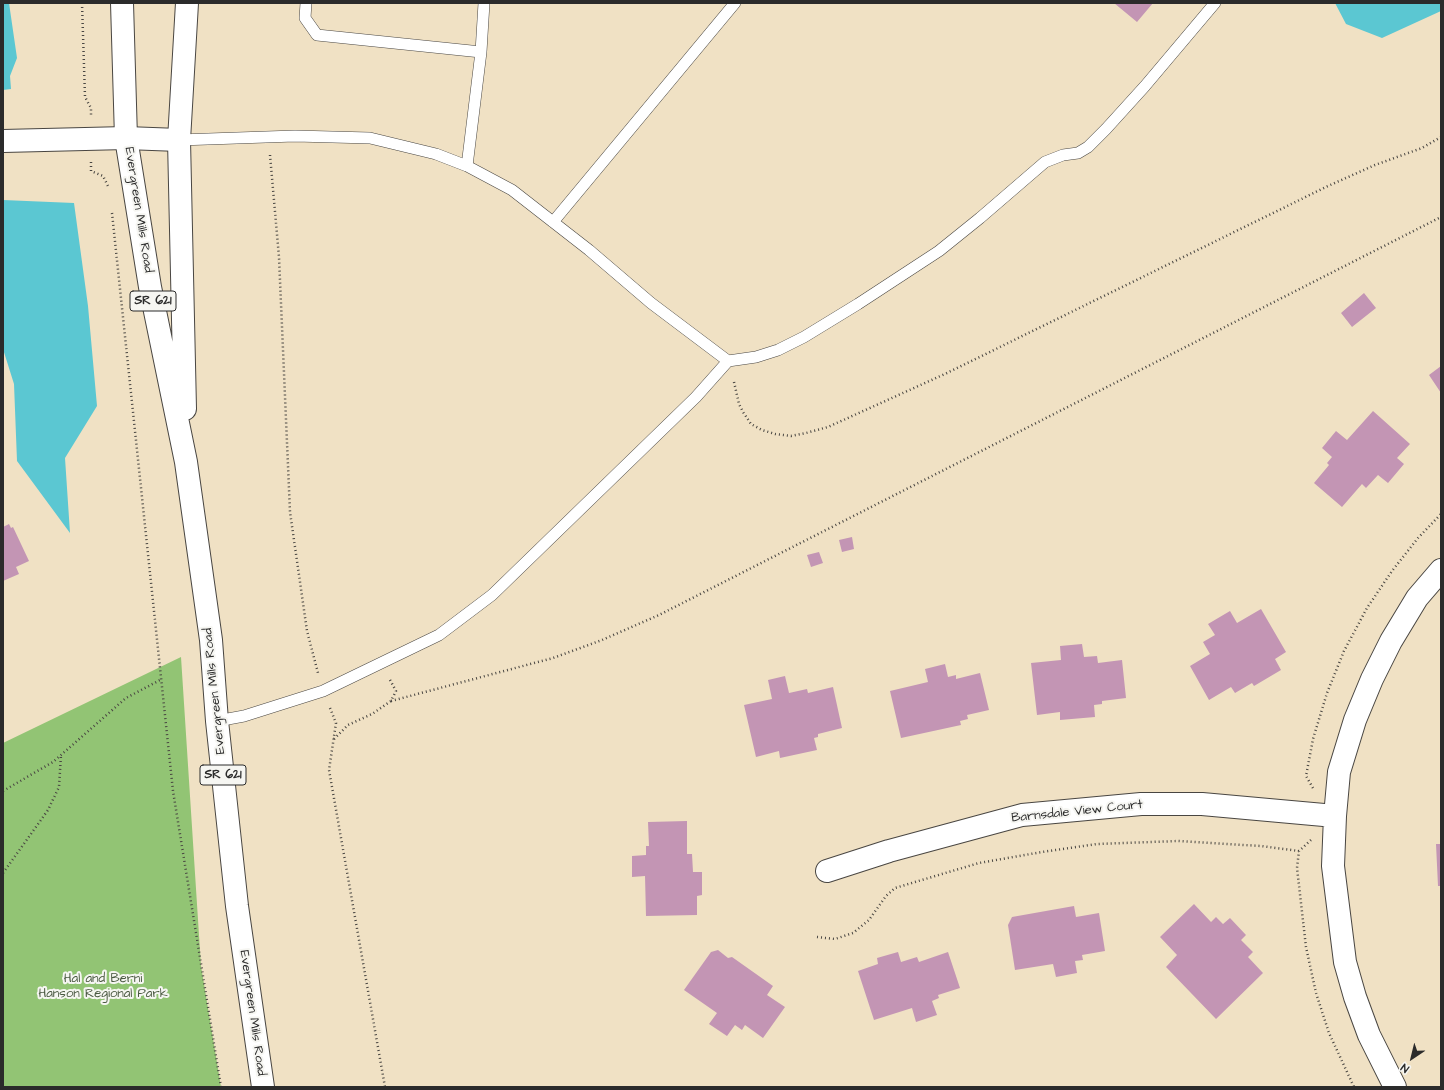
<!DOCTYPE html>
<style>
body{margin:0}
#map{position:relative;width:1444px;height:1090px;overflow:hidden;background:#f0e1c4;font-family:"Architects Daughter",sans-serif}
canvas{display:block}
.frame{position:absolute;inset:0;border:4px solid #2b2b2b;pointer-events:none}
.north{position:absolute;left:1392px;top:1038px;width:40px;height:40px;-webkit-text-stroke:3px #f6f6f2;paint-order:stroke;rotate:215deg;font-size:11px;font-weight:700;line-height:16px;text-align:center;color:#2b2b2b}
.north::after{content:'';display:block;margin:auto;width:14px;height:18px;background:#2b2b2b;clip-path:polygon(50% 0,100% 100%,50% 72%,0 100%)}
</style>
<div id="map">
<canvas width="1444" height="1090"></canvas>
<div class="frame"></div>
<div class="north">N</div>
</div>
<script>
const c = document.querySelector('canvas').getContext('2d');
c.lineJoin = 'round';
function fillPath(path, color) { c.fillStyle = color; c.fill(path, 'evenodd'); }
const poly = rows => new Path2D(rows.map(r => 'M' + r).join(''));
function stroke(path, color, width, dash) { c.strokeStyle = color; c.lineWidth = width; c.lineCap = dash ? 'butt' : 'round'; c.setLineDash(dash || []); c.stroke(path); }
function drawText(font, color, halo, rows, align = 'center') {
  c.font = font + ' "Architects Daughter",sans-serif'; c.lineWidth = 4; c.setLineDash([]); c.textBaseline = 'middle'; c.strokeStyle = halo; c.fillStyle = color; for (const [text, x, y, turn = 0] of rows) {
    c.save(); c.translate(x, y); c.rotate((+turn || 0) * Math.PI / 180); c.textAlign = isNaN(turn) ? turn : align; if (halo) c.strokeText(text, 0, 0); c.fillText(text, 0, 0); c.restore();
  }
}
fillPath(poly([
 [181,657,201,966,221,1087,3,1087,3,743]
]), '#92c474');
fillPath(poly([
 [3,3,9,3,17,58,10,76,11,89,3,90],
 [1335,3,1441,3,1441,11,1382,38,1346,24],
 [3,200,74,203,88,306,97,406,65,458,70,533,17,461,14,384,3,349]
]), '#5bc7d2');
fillPath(poly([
 [1114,3,1153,3,1137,22],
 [1364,293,1376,308,1352,327,1341,313],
 [1441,366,1441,393,1429,375],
 [1373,411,1410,444,1397,458,1404,464,1388,483,1378,475,1366,488,1362,484,1342,507,1314,483,1329,465,1327,463,1332,457,1322,448,1336,431,1347,440],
 [9,524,11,528,13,527,29,561,16,567,19,574,3,581,3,527],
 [852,537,854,549,842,552,839,540],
 [819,552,823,563,811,567,807,555],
 [1261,609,1286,652,1275,659,1281,670,1254,686,1252,683,1235,693,1231,687,1209,700,1190,666,1210,654,1203,642,1215,635,1208,624,1230,611,1237,623],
 [1082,644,1084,657,1097,656,1098,663,1122,660,1126,698,1102,701,1102,704,1094,705,1095,717,1060,720,1060,712,1037,715,1031,663,1061,660,1060,646],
 [945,664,948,677,956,675,956,679,980,673,989,710,967,715,968,719,960,721,961,725,901,738,890,691,928,682,925,669],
 [785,676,789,693,807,689,808,693,833,687,842,728,818,734,818,737,814,738,817,750,780,758,779,751,756,757,744,705,772,699,768,680],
 [687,821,687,854,692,854,693,872,702,872,702,895,697,896,697,915,646,916,645,876,632,877,632,856,646,855,646,846,649,846,648,822],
 [1436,844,1441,844,1441,886,1438,886],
 [1194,904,1211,922,1216,917,1223,924,1230,918,1246,935,1241,940,1253,952,1248,957,1263,973,1216,1019,1166,967,1177,955,1160,937],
 [1074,906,1076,917,1099,913,1105,951,1082,955,1083,960,1075,961,1077,973,1056,977,1053,964,1015,970,1008,925,1012,917],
 [718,950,728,958,732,957,773,986,767,995,785,1007,763,1038,745,1025,742,1030,735,1025,727,1036,709,1024,717,1013,684,990,711,952],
 [898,952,901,962,917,957,919,962,948,952,960,988,938,995,939,998,932,1001,937,1015,916,1022,912,1008,874,1020,858,971,878,964,877,958]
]), '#c395b4');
const lane = poly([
 [306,3,305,18,317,35,481,52],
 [179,140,295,136,370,138,436,154,467,166,512,190,589,250,651,303,728,361],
 [467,166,481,52,484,3],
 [553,222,735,3],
 [217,721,244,716,323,691,439,635,492,595,696,397,728,361,756,357,778,350,804,337,858,304,939,251,980,218,1045,162,1063,155,1078,153,1088,147,1106,129,1145,86,1215,3]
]);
const street = poly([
 [3,141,126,138,179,140],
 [827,871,889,851,1022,815,1141,804,1202,804,1335,816],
 [1395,1087,1369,1035,1355,997,1345,962,1333,866,1335,816,1339,772,1355,720,1372,679,1391,641,1417,598,1441,570]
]);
const primary = poly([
 [122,3,126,138,150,287,186,462,211,640,217,721,237,906,263,1087],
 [185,409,179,140,187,3]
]);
stroke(lane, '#494642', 12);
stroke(street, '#494642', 24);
stroke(primary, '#494642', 24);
stroke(poly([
 [82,3,85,97,91,108,91,115],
 [270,155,279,257,290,512,307,631,318,673],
 [91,162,91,171,103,176,108,186],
 [112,213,173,791,221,1087],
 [734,382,739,404,743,412,751,424,762,430,775,434,791,436,806,433,828,427,947,373,1328,186,1375,165,1422,148,1441,137],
 [391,701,553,658,602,640,659,615,1441,217],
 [330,708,336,723,329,770,385,1087],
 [334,739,348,725,372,714,391,701,396,691,389,678],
 [1313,788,1306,776,1313,739,1327,693,1344,651,1367,608,1392,571,1418,538,1441,514],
 [3,791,53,762,126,698,162,679],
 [1311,840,1299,851,1297,868,1306,947,1316,993,1329,1033,1354,1087],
 [3,873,48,810,59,787,61,755],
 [817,937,835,939,853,933,869,920,886,896,895,888,979,863,1042,852,1097,844,1178,841,1261,846,1299,851]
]), '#494642', 2.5, [1, 3]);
stroke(lane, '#fff', 11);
stroke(street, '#fff', 22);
stroke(primary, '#fff', 22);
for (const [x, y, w] of [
 [153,301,46],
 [223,775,46]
]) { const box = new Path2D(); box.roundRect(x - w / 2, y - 10, w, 20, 3); c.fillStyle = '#f6f6f2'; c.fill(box); stroke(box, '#2b2b2b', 1); }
drawText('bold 12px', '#2b2b2b', null, [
 ["SR 621",153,301],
 ["SR 621",223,775]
]);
drawText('13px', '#2b2b2b', '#f6f6f2', [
 ["Evergreen Mills Road",138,210,81],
 ["Evergreen Mills Road",215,691,-96],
 ["Barnsdale View Court",1077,812,-6],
 ["Evergreen Mills Road",252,1013,82]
]);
drawText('13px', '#4a5941', '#f6f6f2', [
 ["Hal and Berni",103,979],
 ["Hanson Regional Park",103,994]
]);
</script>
